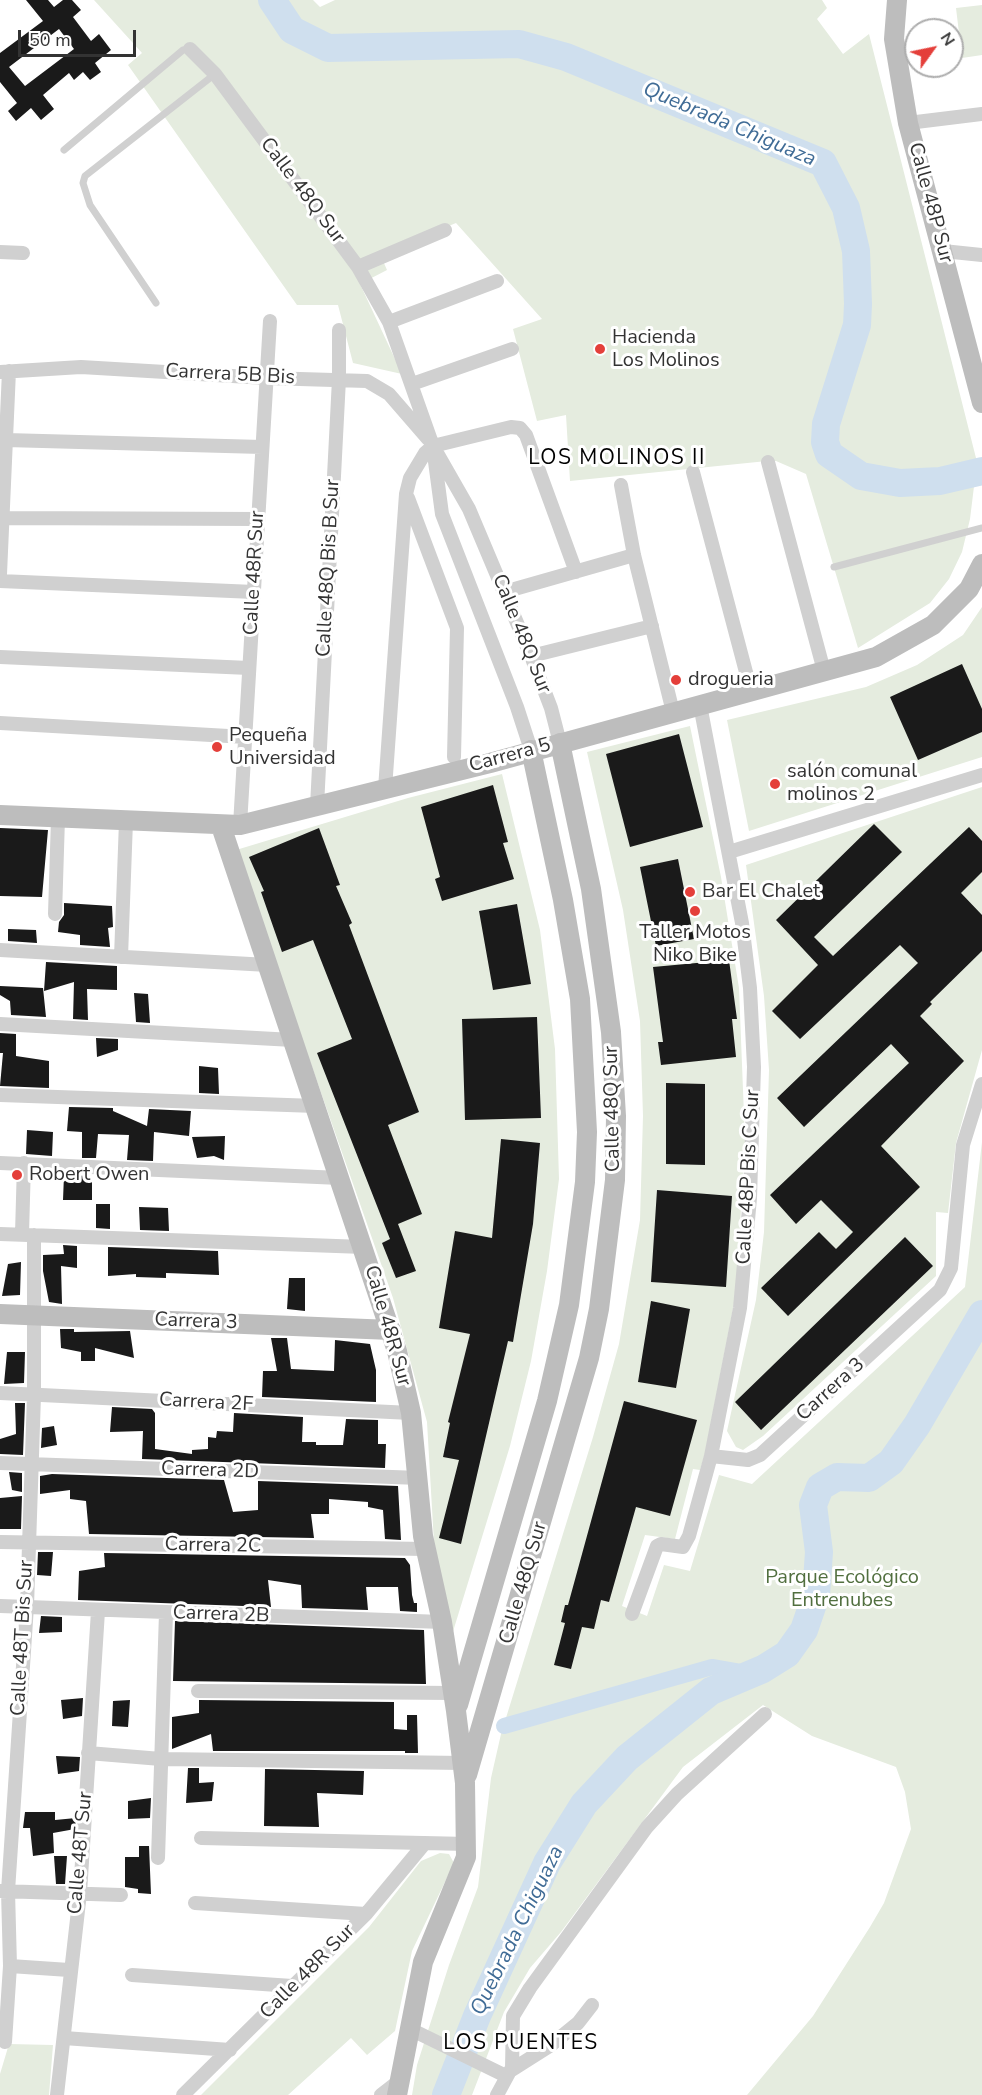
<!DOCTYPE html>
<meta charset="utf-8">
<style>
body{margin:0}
#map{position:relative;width:982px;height:2095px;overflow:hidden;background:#fff;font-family:"Nunito Sans",sans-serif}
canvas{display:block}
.north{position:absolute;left:904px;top:18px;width:60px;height:60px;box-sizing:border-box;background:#fff;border:2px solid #adadad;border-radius:50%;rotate:57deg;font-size:16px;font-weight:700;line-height:24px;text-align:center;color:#333}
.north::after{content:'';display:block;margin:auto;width:21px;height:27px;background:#e43f3a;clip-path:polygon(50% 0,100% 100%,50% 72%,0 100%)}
.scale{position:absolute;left:18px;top:30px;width:118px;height:27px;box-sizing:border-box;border:3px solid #333;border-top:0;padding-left:8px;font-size:18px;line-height:21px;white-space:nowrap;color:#333;-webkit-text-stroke:4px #fff;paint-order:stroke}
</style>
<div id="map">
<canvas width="982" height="2095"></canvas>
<div class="north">N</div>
<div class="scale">50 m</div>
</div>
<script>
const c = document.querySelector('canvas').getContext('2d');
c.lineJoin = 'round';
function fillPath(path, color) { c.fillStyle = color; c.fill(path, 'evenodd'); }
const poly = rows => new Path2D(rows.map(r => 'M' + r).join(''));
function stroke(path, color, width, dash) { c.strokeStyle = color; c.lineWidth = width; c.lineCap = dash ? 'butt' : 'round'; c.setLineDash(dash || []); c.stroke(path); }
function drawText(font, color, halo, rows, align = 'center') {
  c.font = font + ' "Nunito Sans",sans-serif'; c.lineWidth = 6; c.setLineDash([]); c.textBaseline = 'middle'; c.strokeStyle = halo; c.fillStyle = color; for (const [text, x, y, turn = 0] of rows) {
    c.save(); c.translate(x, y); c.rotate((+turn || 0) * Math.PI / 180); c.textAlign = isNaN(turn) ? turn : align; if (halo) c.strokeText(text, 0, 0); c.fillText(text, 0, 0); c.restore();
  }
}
fillPath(poly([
 [94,0,313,0,320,7,335,0,822,0,827,8,817,19,843,54,869,34,977,462,970,519,962,552,949,579,930,603,858,648,806,474,776,461,767,461,570,481,566,415,537,421,513,329,542,319,456,223,380,254,387,270,360,284,402,374,353,363,338,305,297,305,128,65,142,53],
 [982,5,982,55,962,58,956,8],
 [982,607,982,757,749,831,727,720,866,687,917,665,963,635],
 [690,726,721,877,739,988,745,1141,736,1293,705,1454,700,1470,693,1469,675,1539,645,1535,622,1606,647,1616,664,1565,690,1571,719,1475,752,1484,965,1287,982,1142,982,2095,747,2095,813,2016,870,1927,884,1903,911,1829,905,1792,896,1767,812,1736,763,1705,683,1767,561,1932,530,1968,504,2012,472,2095,412,2095,417,2065,449,1965,478,1887,491,1778,501,1734,593,1437,619,1344,640,1220,643,1116,640,1021,623,910,587,752],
 [502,774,540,930,555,1049,559,1179,547,1271,531,1361,510,1446,451,1638,435,1560,427,1422,393,1298,236,850,408,798],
 [982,787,982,1050,956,1143,948,1213,936,1212,936,1276,763,1436,743,1450,736,1447,727,1431,756,1300,764,1232,769,1070,764,996,746,865],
 [440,1853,449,1854,454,1863,412,1951,395,2031,367,2055,351,2038,288,2095,201,2095,369,1927,421,1861],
 [9,2044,53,2045,49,2095,0,2095,0,2074]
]), '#e5ecdf');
stroke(poly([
 [504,1726,712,1667,752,1674]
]), '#cfdfee', 16);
stroke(poly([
 [272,0,292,30,328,48,519,44,566,57,823,163,846,208,856,251,858,304,857,325,826,424,825,442,829,454,861,476,900,483,940,481,982,471],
 [446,2095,477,2016,547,1863,584,1804,627,1758,711,1691,763,1669,787,1654,804,1630,816,1595,819,1552,813,1505,820,1487,837,1477,869,1478,891,1462,917,1425,982,1314]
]), '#cfdfee', 28);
fillPath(poly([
 [26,0,48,0,54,7,63,0,72,0,81,10,73,17,91,41,99,34,111,50,95,63,101,72,90,80,83,72,74,80,69,73,43,95,54,109,41,120,31,108,16,121,8,111,17,103,0,82,0,53,43,21],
 [59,29,74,49,25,86,9,67],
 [962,664,982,709,982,732,918,760,890,697],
 [679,734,703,827,630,847,606,754],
 [493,785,508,842,503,843,514,879,442,901,435,879,440,877,421,807],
 [874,824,902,852,814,937,833,956,969,827,982,841,982,872,961,893,982,915,982,951,930,1002,932,1004,920,1016,964,1061,881,1146,920,1187,788,1316,761,1288,819,1232,836,1249,853,1232,821,1200,796,1224,770,1195,909,1063,891,1044,804,1127,777,1098,918,963,900,945,800,1039,772,1011,818,965,776,920],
 [0,828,48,830,42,897,0,896],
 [319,828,340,885,336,886,352,923,349,925,419,1112,388,1125,422,1214,398,1224,416,1271,396,1278,382,1243,390,1239,317,1053,352,1039,313,940,282,952,261,892,264,891,249,857],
 [678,859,694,939,656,946,640,867],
 [64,903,112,906,113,927,108,928,110,947,80,945,80,935,58,932,59,922,64,915],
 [517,904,531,984,493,990,479,911],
 [8,929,36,930,37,943,8,941],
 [729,960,737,1019,732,1019,736,1057,661,1065,658,1042,663,1042,653,967],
 [46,962,117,966,117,990,87,989,88,1020,73,1019,74,982,44,991],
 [0,986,43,988,46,1017,11,1015,10,1001,0,995],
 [134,993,148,994,150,1023,136,1022],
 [537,1017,541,1118,465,1120,462,1019],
 [0,1033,16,1034,16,1056,49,1061,49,1088,0,1086,3,1053,0,1053],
 [96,1038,118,1039,118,1050,97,1057],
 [199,1066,218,1068,219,1094,199,1093],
 [666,1083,705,1084,705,1165,666,1164],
 [69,1107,113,1108,113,1111,147,1126,149,1109,191,1111,189,1136,154,1132,153,1161,127,1160,129,1135,98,1134,96,1158,82,1158,82,1132,67,1131],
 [27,1130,53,1132,52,1156,26,1154],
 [225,1136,224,1160,214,1156,197,1158,192,1137],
 [501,1139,540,1143,533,1224,513,1342,508,1341,461,1544,439,1538,459,1460,443,1457,450,1423,448,1422,470,1334,439,1328,455,1231,492,1238],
 [64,1175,92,1176,92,1200,63,1200],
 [657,1190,732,1196,726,1287,651,1282],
 [96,1204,110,1204,110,1229,96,1228],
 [139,1207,168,1208,169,1231,140,1230],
 [905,1237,933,1266,761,1430,735,1402],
 [63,1245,77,1246,77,1268,61,1266,62,1304,49,1302,43,1271,43,1255,64,1254],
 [108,1247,218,1251,219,1275,166,1273,166,1278,136,1277,136,1274,108,1276],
 [21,1262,20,1295,2,1296,8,1264],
 [289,1278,305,1278,305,1311,287,1309],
 [651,1301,690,1309,676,1388,638,1382],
 [60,1329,74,1329,74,1332,130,1331,134,1358,95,1348,95,1361,81,1361,81,1352,61,1348],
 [271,1338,287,1338,291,1369,334,1371,335,1340,370,1344,376,1370,376,1402,262,1397,263,1371,277,1371],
 [7,1352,25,1352,24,1383,4,1384],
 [624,1401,697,1420,670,1516,636,1507,609,1602,601,1600,594,1629,582,1627,571,1669,554,1665,565,1623,561,1622,565,1605,568,1605],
 [15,1403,25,1403,23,1455,0,1454,0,1439,16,1434],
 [112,1407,152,1409,155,1413,155,1449,192,1454,192,1450,208,1449,208,1437,216,1438,217,1431,233,1432,234,1413,303,1417,302,1442,316,1442,316,1445,343,1445,346,1419,378,1420,378,1444,386,1444,385,1468,142,1459,143,1431,110,1432],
 [54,1426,57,1445,41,1448,42,1428],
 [9,1472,22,1473,22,1492,12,1490],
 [52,1474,224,1480,233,1512,258,1510,258,1481,398,1486,401,1540,385,1539,383,1510,368,1507,368,1502,329,1499,329,1514,311,1514,314,1538,89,1534,86,1501,70,1499,70,1490,40,1494,40,1476],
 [22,1496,21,1529,0,1529,0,1498],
 [38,1552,53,1552,51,1576,37,1575],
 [104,1553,405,1558,410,1565,412,1595,414,1603,417,1603,417,1612,400,1611,398,1587,366,1587,368,1610,302,1608,301,1585,268,1580,271,1607,78,1600,79,1571,105,1567],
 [41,1616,62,1617,62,1632,39,1633],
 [175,1621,424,1630,426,1684,173,1681],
 [83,1698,82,1716,63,1719,61,1700],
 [130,1700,128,1727,112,1726,113,1701],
 [199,1700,394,1702,394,1729,407,1730,407,1715,417,1715,418,1753,405,1753,405,1751,213,1751,211,1734,172,1749,172,1717,199,1713],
 [56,1756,80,1757,79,1771,58,1774],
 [188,1768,199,1768,199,1783,214,1782,212,1801,186,1803],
 [265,1769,364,1771,363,1795,317,1793,319,1827,264,1826],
 [151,1798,150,1818,128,1819,128,1801],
 [25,1812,55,1812,55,1820,76,1818,75,1829,53,1833,54,1853,33,1856,30,1828,23,1828],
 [139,1846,149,1846,151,1894,138,1893,138,1889,125,1887,125,1857,139,1857],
 [54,1856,67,1856,65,1884,56,1884]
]), '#1a1a1a');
stroke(poly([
 [64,150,183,50,190,49],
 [156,303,90,205,83,183,85,176,215,74],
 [834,567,982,528]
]), '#d0d0d0', 7);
stroke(poly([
 [190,49,215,74,358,267,389,322,433,446,469,509,531,656,551,708,560,743],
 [908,123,982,114],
 [943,251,982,255],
 [0,252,23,253],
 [358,267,445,230],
 [389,322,497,281],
 [0,372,81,367,266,378,367,381,389,394,428,439],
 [412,384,512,349],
 [6,440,262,447],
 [434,454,442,514,517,707,531,750],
 [768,462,824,671],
 [693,472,751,691],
 [621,485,634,555,673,712],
 [408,498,457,628,454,757],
 [0,518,258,519],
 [0,574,9,371],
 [0,581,254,592],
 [504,592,634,555],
 [531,656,652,626],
 [0,657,249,668],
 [0,723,246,737],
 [385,789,406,494,410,478,425,453,433,446,511,427,520,428,526,435,576,572],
 [317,806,339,379,339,330],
 [240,825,270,321],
 [729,852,982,775],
 [55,914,58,818],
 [0,950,268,965],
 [121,957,126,821],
 [0,1024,293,1040],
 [0,1095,316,1106],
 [0,1163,340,1178],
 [0,1234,364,1247],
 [22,1234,24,1163],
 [0,1393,411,1413],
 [711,1456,748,1460,760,1455,940,1290,951,1268,963,1145,982,1084],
 [0,1463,420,1478],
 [0,1542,425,1549],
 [0,1606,442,1622],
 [632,1614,657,1546,661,1544,683,1547,689,1536,711,1456,740,1308,750,1198,754,1067,750,988,742,923,700,705],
 [198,1691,454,1693],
 [88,1753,161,1759,463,1763],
 [201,1838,468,1844],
 [158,1858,166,1613],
 [0,1891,121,1895],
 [195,1903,366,1914],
 [10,1966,69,1970],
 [132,1975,292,1986],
 [408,2028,506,2076],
 [64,2038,230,2050],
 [5,2042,10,1966,8,1891,27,1606,34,1395,34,1235],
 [512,2069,513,2016,530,1988,647,1827,677,1794,765,1714],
 [57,2095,80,1893,98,1611],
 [183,2095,366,1914,425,1843],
 [381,2095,399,2081],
 [497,2095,510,2071,551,2045,578,2023,592,2005]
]), '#d0d0d0', 14);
stroke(poly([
 [897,0,894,39,908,123,982,403],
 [0,815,240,825,490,763,876,657,933,625,969,589,982,564],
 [221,826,397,1351,411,1413,423,1536,442,1622,456,1711,465,1783,466,1857,423,1962,397,2095],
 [0,1314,391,1330],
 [458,1705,547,1401,569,1305,585,1182,587,1132,580,999,563,900,531,750],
 [467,1775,589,1358,599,1309,615,1180,616,1116,611,1032,591,889,560,743]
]), '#bdbdbd', 20);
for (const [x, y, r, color] of [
 [600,349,6,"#e43f3a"],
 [676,680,6,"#e43f3a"],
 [217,747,6,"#e43f3a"],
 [775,784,6,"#e43f3a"],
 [690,892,6,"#e43f3a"],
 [695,911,6,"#e43f3a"],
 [17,1175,6,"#e43f3a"]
]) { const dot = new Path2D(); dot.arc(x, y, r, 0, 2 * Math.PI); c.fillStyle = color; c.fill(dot); stroke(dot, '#fff', 2); }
drawText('20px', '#333', '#fff', [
 ["Calle 48Q Sur",302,191,53],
 ["Calle 48P Sur",930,203,75],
 ["Carrera 5B Bis",230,375,3],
 ["Calle 48Q Bis B Sur",329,568,-87],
 ["Calle 48R Sur",255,573,-87],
 ["Calle 48Q Sur",521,634,68],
 ["Carrera 5",510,756,-15],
 ["Calle 48Q Sur",613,1109,-91],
 ["Calle 48P Bis C Sur",749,1177,-87],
 ["Carrera 3",196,1322,2],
 ["Calle 48R Sur",387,1326,74],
 ["Carrera 3",831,1390,-42],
 ["Carrera 2F",206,1403,3],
 ["Carrera 2D",210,1471,2],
 ["Carrera 2C",213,1546,1],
 ["Calle 48Q Sur",524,1583,-74],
 ["Carrera 2B",221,1615,2],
 ["Calle 48T Bis Sur",23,1638,-87],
 ["Calle 48T Sur",81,1853,-85],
 ["Calle 48R Sur",308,1972,-45]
]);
drawText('20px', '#333', '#fff', [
 ["Hacienda",612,338],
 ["Los Molinos",612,361],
 ["drogueria",688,680],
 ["Pequeña",229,736],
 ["Universidad",229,759],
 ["salón comunal",787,772],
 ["molinos 2",787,795],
 ["Bar El Chalet",702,892],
 ["Taller Motos",695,933,"center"],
 ["Niko Bike",695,956,"center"],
 ["Robert Owen",29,1175]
], 'left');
drawText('20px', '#516f3f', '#fff', [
 ["Parque Ecológico",842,1578],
 ["Entrenubes",842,1601]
]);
drawText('italic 21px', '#406c96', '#fff', [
 ["Quebrada Chiguaza",729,125,23],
 ["Quebrada Chiguaza",518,1931,-64]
]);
c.letterSpacing = '1.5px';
drawText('21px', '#000', '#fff', [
 ["LOS MOLINOS II",617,459],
 ["LOS PUENTES",521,2044]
]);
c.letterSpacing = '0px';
</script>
